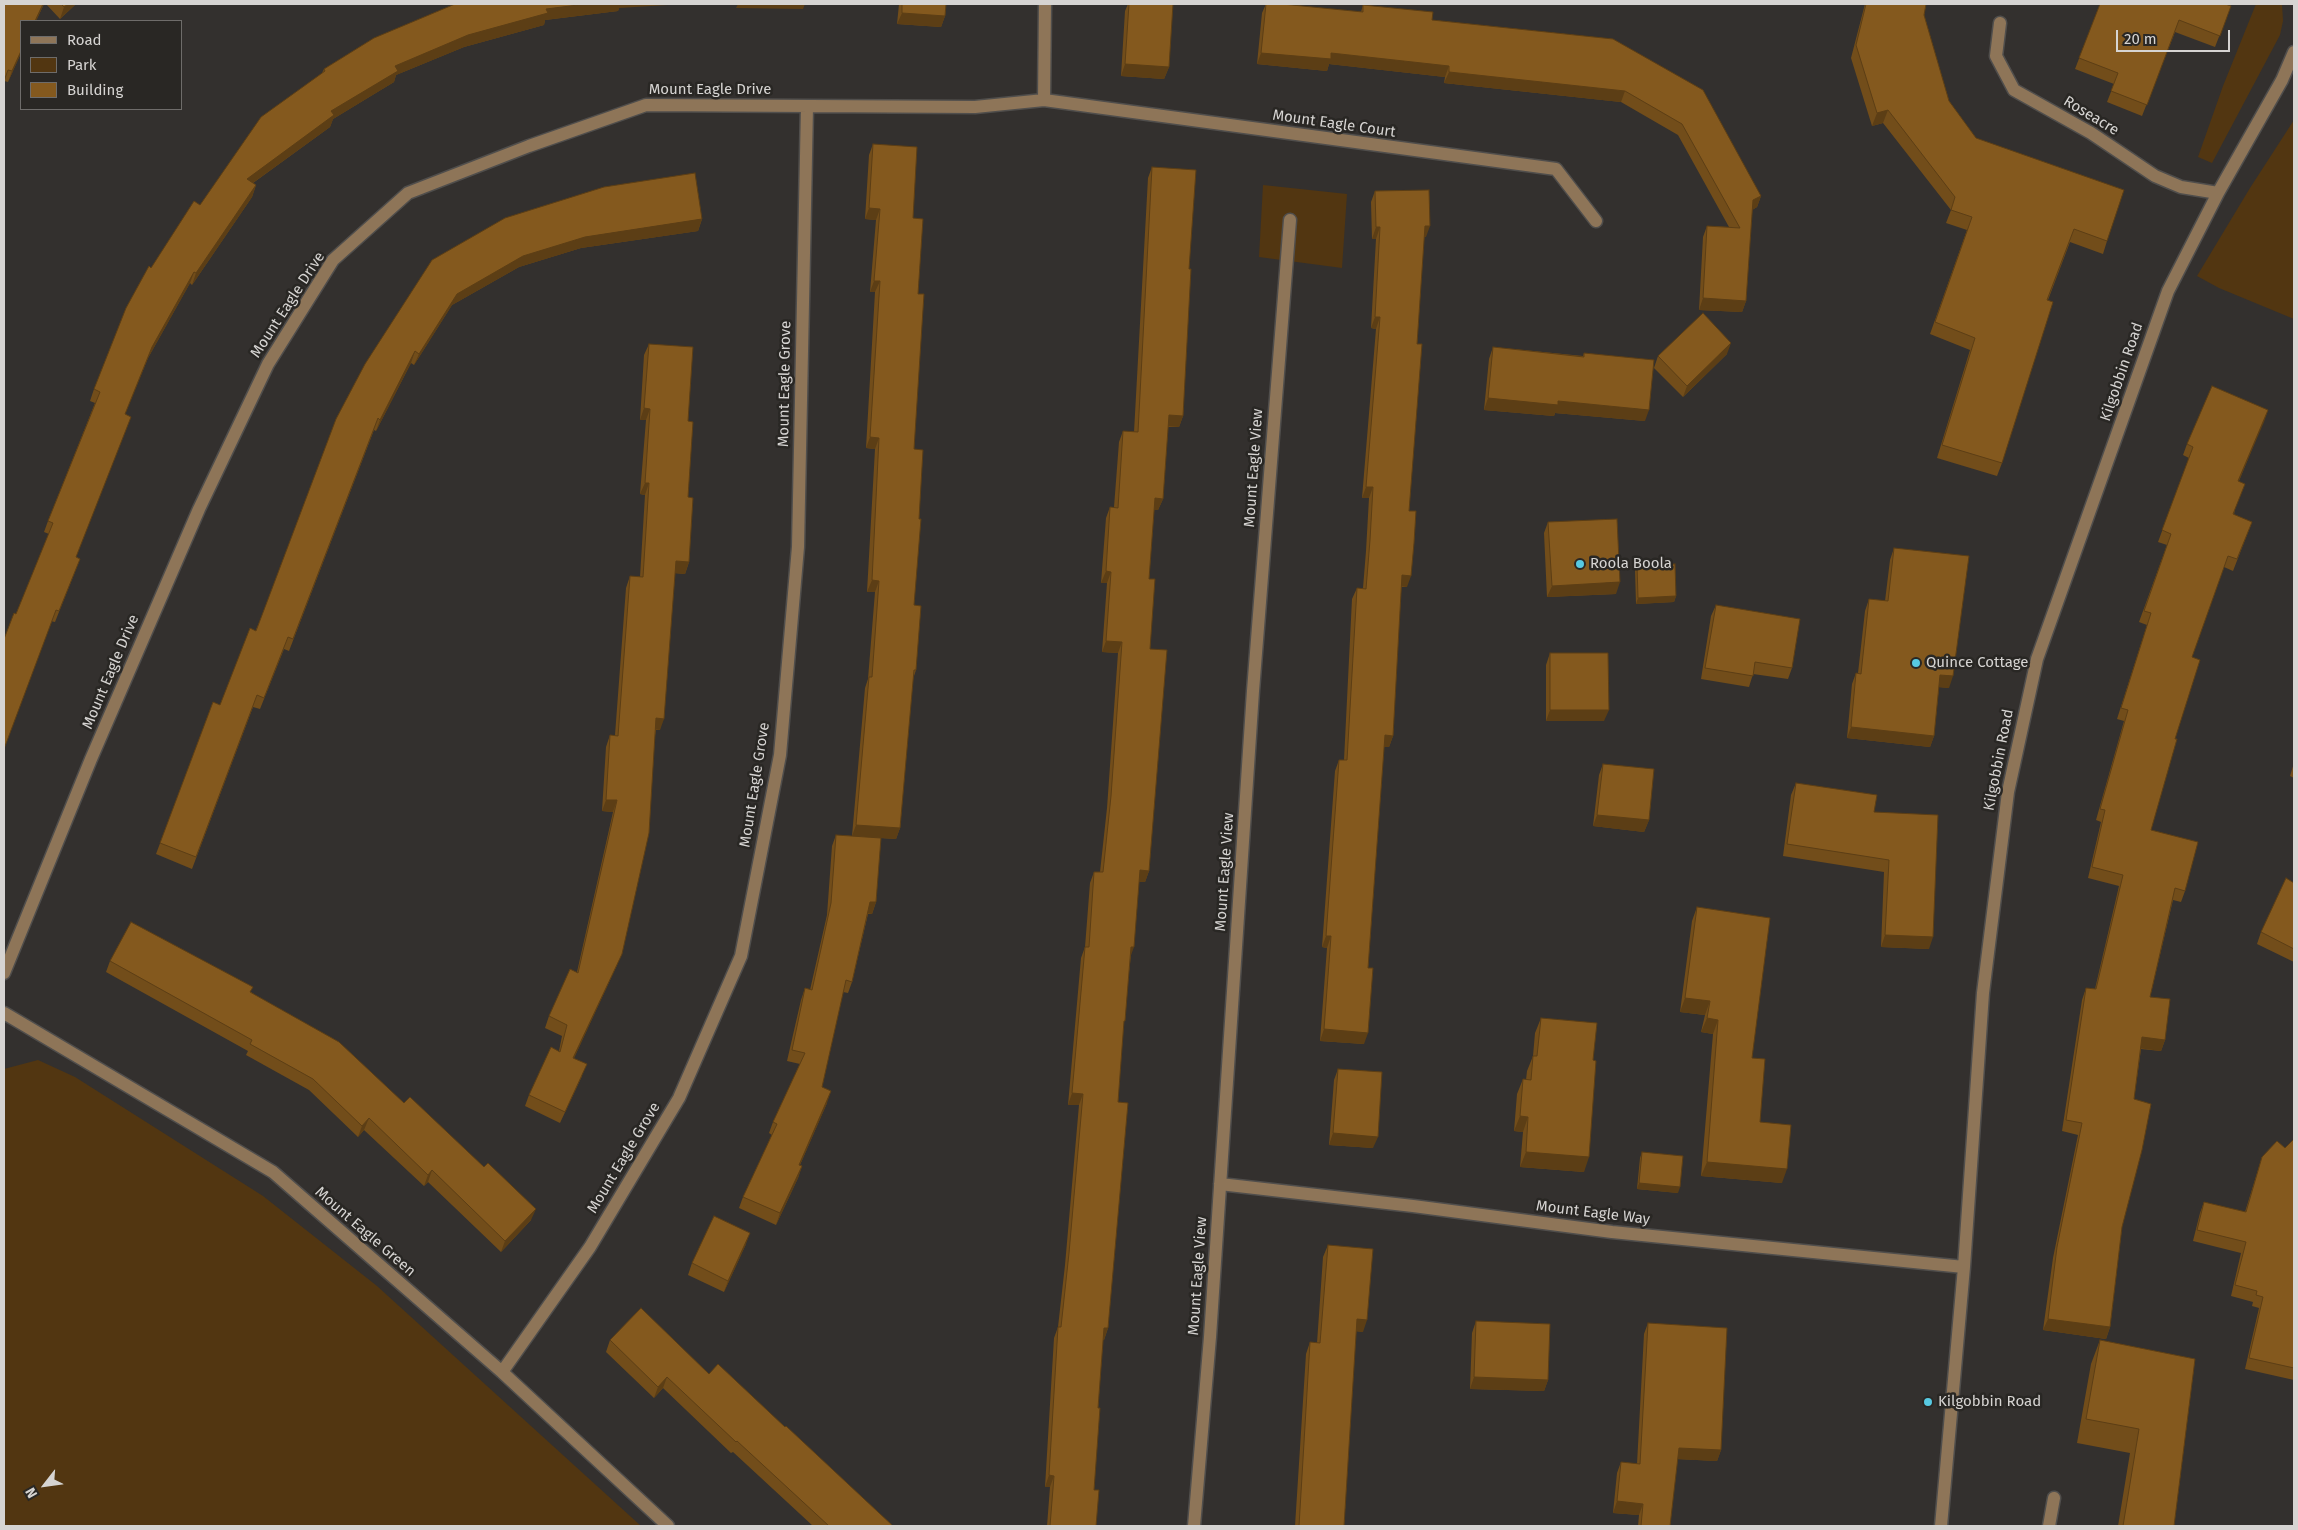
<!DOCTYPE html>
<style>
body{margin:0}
#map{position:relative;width:2298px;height:1530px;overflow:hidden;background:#33302e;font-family:"Fira Sans",sans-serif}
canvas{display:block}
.frame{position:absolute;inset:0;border:5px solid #d6d4d2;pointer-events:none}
.legend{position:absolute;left:20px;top:20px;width:162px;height:90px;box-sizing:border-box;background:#292724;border:1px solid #6e6c6a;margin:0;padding:6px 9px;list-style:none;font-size:15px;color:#d6d4d2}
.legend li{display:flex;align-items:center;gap:10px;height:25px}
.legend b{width:25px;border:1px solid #6e6c6a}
.north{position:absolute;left:20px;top:1460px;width:50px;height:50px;-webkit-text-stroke:4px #292724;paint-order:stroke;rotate:240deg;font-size:14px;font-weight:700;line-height:20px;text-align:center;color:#d6d4d2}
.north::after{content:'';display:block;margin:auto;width:18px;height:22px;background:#d6d4d2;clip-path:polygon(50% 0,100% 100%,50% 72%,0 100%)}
.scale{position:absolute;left:2116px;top:30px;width:114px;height:22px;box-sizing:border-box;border:2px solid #d6d4d2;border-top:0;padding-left:6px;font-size:15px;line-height:18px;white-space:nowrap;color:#d6d4d2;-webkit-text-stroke:4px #292724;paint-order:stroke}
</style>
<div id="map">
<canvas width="2298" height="1530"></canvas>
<div class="frame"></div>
<ul class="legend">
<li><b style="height:6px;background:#8e7558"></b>Road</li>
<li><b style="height:14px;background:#523611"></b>Park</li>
<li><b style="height:14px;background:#84591e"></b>Building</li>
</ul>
<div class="north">N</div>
<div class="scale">20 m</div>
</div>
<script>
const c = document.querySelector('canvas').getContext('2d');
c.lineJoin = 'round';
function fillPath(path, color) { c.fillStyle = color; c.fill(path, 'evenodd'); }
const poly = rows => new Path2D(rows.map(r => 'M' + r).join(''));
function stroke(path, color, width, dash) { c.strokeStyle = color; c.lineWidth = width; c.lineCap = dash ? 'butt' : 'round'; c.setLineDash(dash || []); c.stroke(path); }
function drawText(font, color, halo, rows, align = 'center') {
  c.font = font + ' "Fira Sans",sans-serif'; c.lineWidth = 5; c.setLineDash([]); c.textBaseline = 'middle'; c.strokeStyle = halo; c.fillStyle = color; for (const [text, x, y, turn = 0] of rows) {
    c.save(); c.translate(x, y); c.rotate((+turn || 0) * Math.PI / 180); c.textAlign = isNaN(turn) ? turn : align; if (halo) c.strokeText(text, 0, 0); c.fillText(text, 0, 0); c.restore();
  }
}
fillPath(poly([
 [2256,4,2282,4,2283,21,2280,35,2212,163,2198,157,2223,86],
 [2294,120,2294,319,2219,288,2197,276,2250,188],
 [1263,185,1347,194,1342,268,1259,257],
 [38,1060,75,1077,263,1196,377,1286,641,1526,4,1526,4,1069]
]), '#523611');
const minor = poly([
 [2000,23,1996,56,2014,90,2091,133,2155,176,2181,187,2218,193],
 [1044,100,1045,4],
 [4,973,91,759,199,509,268,364,333,260,408,193,529,146,646,105,975,107,1044,100,1556,169,1596,221],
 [4,1013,273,1172,502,1372,668,1526],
 [1220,1184,1413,1206,1612,1232,1964,1267],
 [502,1372,590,1247,679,1098,741,956,780,755,798,547,807,107],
 [1194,1526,1210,1337,1253,691,1290,220],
 [1941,1526,1964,1267,1983,993,2008,792,2037,659,2168,291,2218,193,2282,80,2294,52],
 [2049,1526,2054,1498]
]);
stroke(minor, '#504e4c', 15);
stroke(minor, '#8e7558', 12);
fillPath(poly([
 [4,4,44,4,36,21,21,21,21,53,8,82,4,81],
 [46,4,76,4,60,19],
 [899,4,946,4,945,16,941,27,897,24],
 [1128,4,1129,4,1169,67,1164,79,1121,76,1125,11],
 [1266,4,1361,12,1363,5,1432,20,1613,39,1761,196,1757,207,1752,210,1746,301,1742,312,1699,310,1703,237,1707,226,1729,227,1678,135,1621,102,1444,83,1445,77,1329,64,1327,71,1257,64,1262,13],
 [1865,4,1926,4,1924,15,1949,101,1976,138,2107,241,2103,254,2070,242,2048,300,2002,463,1997,476,1937,458,1970,350,1930,334,1967,230,1946,223,1951,210,1883,123,1872,126,1851,58],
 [2100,4,2231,6,2215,47,2175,32,2142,116,2107,102,2114,84,2075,69],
 [619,8,618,11,545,20,544,25,464,47,396,75,394,82,333,119,330,127,253,183,256,185,252,197,192,285,190,283,148,358,125,414,76,557,80,559,55,622,16,614,49,534,44,532,48,521,95,403,90,401,94,389,151,268,200,205,322,73,324,69,374,38],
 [873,144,913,218,918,294,914,449,914,605,916,670,913,679,900,828,896,839,880,838,876,902,872,914,868,914,852,982,848,993,843,992,822,1087,827,1103,800,1165,802,1166,798,1178,776,1225,739,1208,743,1197,772,1135,769,1133,773,1122,800,1064,787,1061,801,1000,805,988,810,990,827,915,832,846,836,835,852,836,865,688,868,679,875,592,867,592,875,449,866,448,875,292,870,292,876,220,865,219,869,155],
 [1152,167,1189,269,1183,416,1179,427,1168,427,1163,499,1158,510,1154,510,1149,579,1150,649,1149,871,1145,882,1139,882,1123,1027,1118,1102,1108,1328,1104,1340,1103,1340,1098,1408,1094,1490,1096,1526,1047,1526,1050,1487,1045,1487,1054,1338,1058,1327,1065,1265,1079,1105,1068,1105,1081,958,1085,947,1090,883,1094,872,1100,872,1107,808,1118,653,1102,652,1107,583,1101,583,1106,518,1110,507,1114,507,1119,442,1123,431,1134,432,1148,178],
 [1375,191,1426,237,1424,237,1417,344,1409,511,1407,587,1401,587,1393,736,1389,747,1384,747,1368,968,1364,1044,1320,1041,1327,948,1322,947,1335,771,1339,760,1344,760,1352,599,1357,588,1363,588,1366,551,1369,498,1362,498,1376,329,1371,328,1376,239,1372,239,1371,202],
 [702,219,698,231,581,248,519,267,452,305,414,365,411,363,376,431,374,430,289,651,284,649,260,709,253,707,192,869,156,854,213,702,220,705,432,260],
 [649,344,688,421,688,497,689,562,685,574,675,573,660,730,656,730,617,965,574,1058,582,1076,560,1123,525,1106,529,1095,559,1051,562,1036,545,1028,549,1016,577,972,613,812,602,811,606,747,610,735,615,735,626,588,630,576,640,577,645,495,640,494,646,420,640,420,644,355],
 [1493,347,1583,356,1584,353,1645,421,1555,413,1554,416,1484,410,1489,359],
 [1727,354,1683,397,1654,368,1658,356],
 [2268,410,2239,481,2234,515,2252,522,2233,571,2224,567,2192,657,2175,739,2151,830,2185,891,2181,902,2173,900,2150,997,2165,1040,2161,1051,2141,1049,2134,1099,2122,1227,2110,1327,2106,1339,2043,1330,2053,1258,2078,1135,2062,1131,2082,1000,2086,988,2095,989,2119,886,2088,878,2101,822,2096,820,2124,721,2117,719,2147,625,2139,622,2167,545,2158,542,2189,458,2183,455,2187,444],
 [1548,522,1616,594,1547,597,1544,533],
 [1894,548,1949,688,1939,687,1934,736,1930,747,1847,738,1852,684,1856,673,1858,673,1865,611,1869,599,1885,601,1890,560],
 [1637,565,1676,596,1674,602,1636,604,1635,570],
 [1716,605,1792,668,1788,679,1753,674,1749,687,1701,679,1711,616],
 [1550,653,1604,721,1546,721,1546,665],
 [2294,763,2294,778,2290,776],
 [1603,764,1649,820,1644,832,1593,826,1599,775],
 [1796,783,1874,812,1929,949,1881,947,1884,872,1783,856,1791,795],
 [2294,883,2294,962,2257,944,2261,932],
 [1697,907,1752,1058,1760,1122,1782,1183,1701,1176,1713,1034,1701,1032,1705,1015,1680,1012,1692,921],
 [110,961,251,992,404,1103,531,1220,501,1252,428,1182,424,1186,364,1130,358,1137,309,1090,246,1055,248,1051,106,972],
 [1541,1018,1593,1060,1584,1172,1520,1167,1523,1132,1514,1131,1517,1094,1523,1079,1526,1080,1527,1071,1533,1056,1535,1033],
 [1338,1069,1373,1148,1329,1145,1334,1080],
 [2294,1139,2294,1380,2245,1369,2259,1308,2252,1306,2253,1302,2231,1296,2241,1253,2193,1241,2200,1213,2204,1202,2245,1212,2262,1157,2285,1148],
 [1642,1152,1678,1193,1637,1189,1640,1158],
 [746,1244,724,1292,688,1275,692,1263],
 [1328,1245,1363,1332,1356,1331,1344,1526,1295,1526,1306,1354,1310,1342,1317,1343,1323,1257],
 [1476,1321,1548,1380,1544,1391,1470,1389,1472,1333],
 [1648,1323,1721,1450,1717,1461,1677,1459,1670,1526,1638,1526,1639,1515,1613,1513,1617,1473,1621,1462,1637,1464,1644,1334],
 [610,1340,709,1374,785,1427,893,1526,813,1526,733,1452,731,1453,663,1388,654,1398,606,1352],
 [2100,1340,2195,1359,2174,1526,2118,1526,2130,1453,2077,1443,2091,1364]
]), '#724d1a');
fillPath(poly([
 [43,4,44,4,36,21,35,21],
 [68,4,76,4,60,19,64,7],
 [586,4,684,4,619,8,618,11,545,20,544,25,464,47,396,75,394,82,333,119,330,127,243,190,247,179,331,111,395,66,468,35,546,9],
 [738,4,805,4,803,9,736,8],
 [902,13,945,16,941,27,897,24],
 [21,51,21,53,8,82,12,71],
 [1261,53,1331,53,1449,66,1445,77,1329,64,1327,71,1257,64],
 [1125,64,1169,67,1164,79,1121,76],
 [1449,72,1625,91,1621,102,1444,83],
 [1888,110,1883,123,1872,126,1877,113],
 [256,185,252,197,192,285,196,273],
 [1761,196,1757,207,1749,212,1753,200],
 [869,208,880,209,876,220,865,219],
 [702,219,698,231,581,248,519,267,452,305,414,365,419,354,457,294,523,256,585,237],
 [1425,226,1430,226,1426,237,1421,237],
 [1376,227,1380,227,1376,239,1372,239],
 [194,272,190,283,148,358,121,426,152,347],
 [874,281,880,281,875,292,870,292],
 [1703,298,1746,301,1742,312,1699,310],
 [1375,317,1380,317,1376,329,1371,328],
 [1731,343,1727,354,1683,397,1687,386],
 [415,351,411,363,376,431,380,420],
 [1488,398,1558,401,1649,410,1645,421,1555,413,1554,416,1484,410],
 [644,408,650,409,646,420,640,420],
 [2268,410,2264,422,2234,492,2238,481],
 [1169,415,1183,416,1179,427,1165,426],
 [870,437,879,438,875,449,866,448],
 [645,483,649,483,645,495,640,494],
 [1366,487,1373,487,1369,498,1362,498],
 [1155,498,1163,499,1158,510,1151,510],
 [676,561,689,562,685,574,671,573],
 [1106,571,1111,572,1107,583,1101,583],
 [1402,575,1411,576,1407,587,1398,586],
 [872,580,879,581,875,592,867,592],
 [1620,582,1616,594,1547,597,1552,586],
 [1676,596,1674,602,1636,604,1638,598],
 [1106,641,1122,642,1118,653,1102,652],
 [1940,675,1953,676,1949,688,1936,687],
 [1550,710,1609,710,1604,721,1546,721],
 [656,718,664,719,660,730,652,729],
 [1851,727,1934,736,1930,747,1847,738],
 [1385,735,1393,736,1389,747,1381,747],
 [606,800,617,800,613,812,602,811],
 [1597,815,1649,820,1644,832,1593,826],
 [856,825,900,828,896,839,852,836],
 [1140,870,1149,871,1145,882,1136,882],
 [870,902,876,902,872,914,866,913],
 [1885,935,1933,937,1929,949,1881,947],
 [1326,936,1331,936,1327,948,1322,947],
 [1131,947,1134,947,1130,958],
 [622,954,617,965,569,1069,573,1058],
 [1685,998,1710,1001,1705,1015,1680,1012],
 [1707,1018,1718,1020,1713,1034,1701,1032],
 [1324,1029,1368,1033,1364,1044,1320,1041],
 [2142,1037,2165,1040,2161,1051,2138,1048],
 [831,1091,827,1103,795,1176,799,1165],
 [1072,1093,1083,1094,1079,1105,1068,1105],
 [1520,1116,1528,1117,1523,1132,1514,1131],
 [369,1118,364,1130,358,1137,362,1126],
 [1333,1133,1378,1137,1373,1148,1329,1145],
 [1526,1152,1589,1157,1584,1172,1520,1167],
 [1707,1162,1787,1169,1782,1183,1701,1176],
 [802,1166,798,1178,776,1225,780,1213],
 [432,1170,428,1182,424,1186,428,1175],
 [1639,1183,1680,1187,1678,1193,1637,1189],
 [536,1209,531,1220,501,1252,505,1241],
 [750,1233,746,1244,724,1292,728,1281],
 [1357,1319,1367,1320,1363,1332,1353,1331],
 [2048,1319,2110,1327,2106,1339,2043,1330],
 [1104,1328,1108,1328,1104,1340,1099,1339],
 [667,1377,663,1388,654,1398,658,1387],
 [1474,1377,1548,1380,1544,1391,1470,1389],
 [1679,1448,1721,1450,1717,1461,1675,1459],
 [1049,1475,1054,1476,1050,1487,1045,1487],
 [1617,1501,1643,1504,1639,1515,1613,1513]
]), '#5c3e15');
const building = poly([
 [4,4,43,4,35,21,21,21,21,51,12,71,8,70,4,81,4,4],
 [61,4,68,4,64,7,61,4],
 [455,4,586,4,546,9,548,13,468,35,395,66,398,71,331,111,334,115,247,179,256,185,196,273,194,272,152,347,125,414,131,417,76,557,80,559,59,611,56,610,4,749,4,639,14,613,16,614,53,523,48,521,100,392,94,389,126,308,149,266,151,268,194,201,200,205,261,117,325,71,324,69,374,38,455,4],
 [902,4,946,4,945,16,902,13,902,4],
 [1129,4,1173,4,1169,67,1125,64,1129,4],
 [1266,4,1282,4,1363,12,1363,5,1433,12,1432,20,1613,39,1703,90,1761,196,1753,200,1746,301,1703,298,1707,226,1740,228,1682,124,1625,91,1449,72,1449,66,1331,53,1331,59,1261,53,1266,4],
 [1866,4,1926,4,1924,15,1949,101,1976,138,2124,190,2107,241,2074,229,2047,300,2053,302,2002,463,1942,445,1975,338,1935,322,1972,217,1951,210,1955,197,1888,110,1877,113,1856,45,1866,4],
 [2100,4,2225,4,2231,6,2220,36,2179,20,2147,105,2111,91,2118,73,2079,58,2100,4],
 [873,144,917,147,913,218,923,219,918,294,924,294,914,449,923,450,919,519,921,519,914,605,921,606,916,670,914,670,900,828,856,825,869,677,872,677,879,581,872,580,879,438,870,437,880,281,874,281,880,209,869,208,873,144],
 [1152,167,1196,170,1189,269,1191,269,1183,416,1169,415,1163,499,1155,498,1149,579,1155,579,1150,649,1167,650,1149,871,1140,870,1134,947,1131,947,1125,1021,1124,1021,1118,1102,1128,1103,1108,1328,1104,1328,1098,1408,1100,1408,1094,1490,1099,1490,1096,1526,1050,1526,1054,1476,1049,1475,1058,1327,1061,1327,1069,1253,1083,1094,1072,1093,1085,947,1089,947,1094,872,1103,872,1111,796,1122,642,1106,641,1111,572,1106,571,1110,507,1118,508,1123,431,1138,432,1152,167],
 [695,173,702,219,585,237,523,256,457,294,419,354,415,351,380,420,378,418,293,639,288,637,264,698,257,695,196,857,160,843,213,702,220,705,250,628,256,631,336,419,365,364,432,260,505,218,604,187,695,173],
 [1429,190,1430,226,1425,226,1417,344,1422,344,1409,511,1416,511,1414,543,1411,576,1402,575,1393,736,1385,735,1368,968,1373,968,1368,1033,1324,1029,1331,936,1326,936,1339,760,1347,760,1357,588,1366,589,1370,540,1373,487,1366,487,1380,317,1375,317,1380,227,1376,227,1375,191,1429,190],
 [1703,313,1731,343,1687,386,1658,356,1703,313],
 [649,344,693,347,688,421,693,422,688,497,693,498,689,562,676,561,664,719,656,718,649,833,622,954,573,1058,587,1064,565,1112,529,1095,551,1047,560,1052,567,1025,549,1016,570,969,578,973,617,800,606,800,610,735,618,736,630,576,643,577,649,483,645,483,650,409,644,408,649,344],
 [1493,347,1584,357,1584,353,1654,360,1649,410,1558,401,1558,405,1488,398,1493,347],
 [2212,386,2268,410,2238,481,2245,484,2233,514,2252,522,2237,559,2228,556,2192,657,2200,660,2175,739,2177,739,2151,830,2198,842,2185,891,2175,888,2150,997,2170,999,2165,1040,2142,1037,2134,1099,2151,1104,2142,1150,2122,1227,2110,1327,2048,1319,2057,1247,2082,1123,2066,1120,2086,988,2096,989,2123,875,2092,867,2105,810,2100,809,2128,710,2121,708,2151,613,2144,611,2171,534,2162,530,2193,447,2187,444,2212,386],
 [1617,519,1620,582,1552,586,1548,522,1617,519],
 [1894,548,1969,556,1953,676,1940,675,1934,736,1851,727,1856,673,1861,674,1869,599,1888,601,1894,548],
 [1675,564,1676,596,1638,598,1637,565,1675,564],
 [1716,605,1800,619,1792,668,1755,662,1753,676,1705,668,1716,605],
 [1550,653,1608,653,1609,710,1550,710,1550,653],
 [1603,764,1654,769,1649,820,1597,815,1603,764],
 [1796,783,1877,795,1874,812,1938,815,1933,937,1885,935,1889,860,1787,844,1796,783],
 [836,835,881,838,876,902,870,902,852,982,846,980,822,1087,831,1091,799,1165,802,1166,780,1213,743,1197,777,1124,773,1122,805,1053,792,1050,805,988,812,990,831,903,836,835],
 [2286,878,2294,883,2294,949,2261,932,2286,878],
 [1697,907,1770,918,1752,1058,1765,1059,1760,1122,1791,1125,1787,1169,1707,1162,1718,1020,1707,1018,1710,1001,1685,998,1697,907],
 [131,922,253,987,250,992,339,1042,404,1103,410,1097,484,1167,488,1163,536,1209,505,1241,432,1170,428,1175,369,1118,362,1126,313,1079,250,1044,252,1040,110,961,131,922],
 [1541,1018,1597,1023,1593,1060,1596,1061,1589,1157,1526,1152,1528,1117,1520,1116,1523,1079,1531,1080,1533,1056,1537,1056,1541,1018],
 [1338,1069,1382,1072,1378,1137,1333,1133,1338,1069],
 [2294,1139,2294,1368,2249,1358,2263,1297,2256,1295,2257,1291,2235,1285,2246,1242,2197,1230,2204,1202,2246,1212,2262,1157,2277,1141,2285,1148,2294,1139],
 [1642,1152,1683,1156,1680,1187,1639,1183,1642,1152],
 [714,1216,750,1233,728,1281,692,1263,714,1216],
 [1328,1245,1373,1249,1367,1320,1357,1319,1344,1526,1299,1526,1310,1342,1320,1343,1328,1245],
 [641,1308,709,1374,718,1364,785,1427,786,1426,893,1526,829,1526,737,1441,736,1442,667,1377,658,1387,610,1340,641,1308],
 [1476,1321,1550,1324,1548,1380,1474,1377,1476,1321],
 [1648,1323,1727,1328,1721,1450,1679,1448,1670,1526,1641,1526,1643,1504,1617,1501,1621,1462,1640,1464,1648,1323],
 [2100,1340,2195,1359,2174,1526,2123,1526,2139,1429,2086,1419,2100,1340]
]);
fillPath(building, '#84591e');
stroke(building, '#5c3e15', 1);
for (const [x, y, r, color] of [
 [1580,564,5,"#57c9e2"],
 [1916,663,5,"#57c9e2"],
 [1928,1402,5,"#57c9e2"]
]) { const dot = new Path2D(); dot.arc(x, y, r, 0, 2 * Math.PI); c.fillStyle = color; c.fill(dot); stroke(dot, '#292724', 2); }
drawText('15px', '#d6d4d2', '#292724', [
 ["Mount Eagle Drive",710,90],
 ["Roseacre",2091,116,31],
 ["Mount Eagle Court",1334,124,8],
 ["Mount Eagle Drive",288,305,-57],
 ["Kilgobbin Road",2122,372,-71],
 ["Mount Eagle Grove",785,384,-89],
 ["Mount Eagle View",1254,468,-86],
 ["Mount Eagle Drive",111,672,-67],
 ["Kilgobbin Road",1999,760,-79],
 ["Mount Eagle Grove",755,785,-81],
 ["Mount Eagle View",1225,872,-86],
 ["Mount Eagle Grove",624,1158,-59],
 ["Mount Eagle Way",1593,1213,7],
 ["Mount Eagle Green",365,1232,41],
 ["Mount Eagle View",1198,1276,-86]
]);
drawText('15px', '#d6d4d2', '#292724', [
 ["Roola Boola",1590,564],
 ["Quince Cottage",1926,663],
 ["Kilgobbin Road",1938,1402]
], 'left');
</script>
